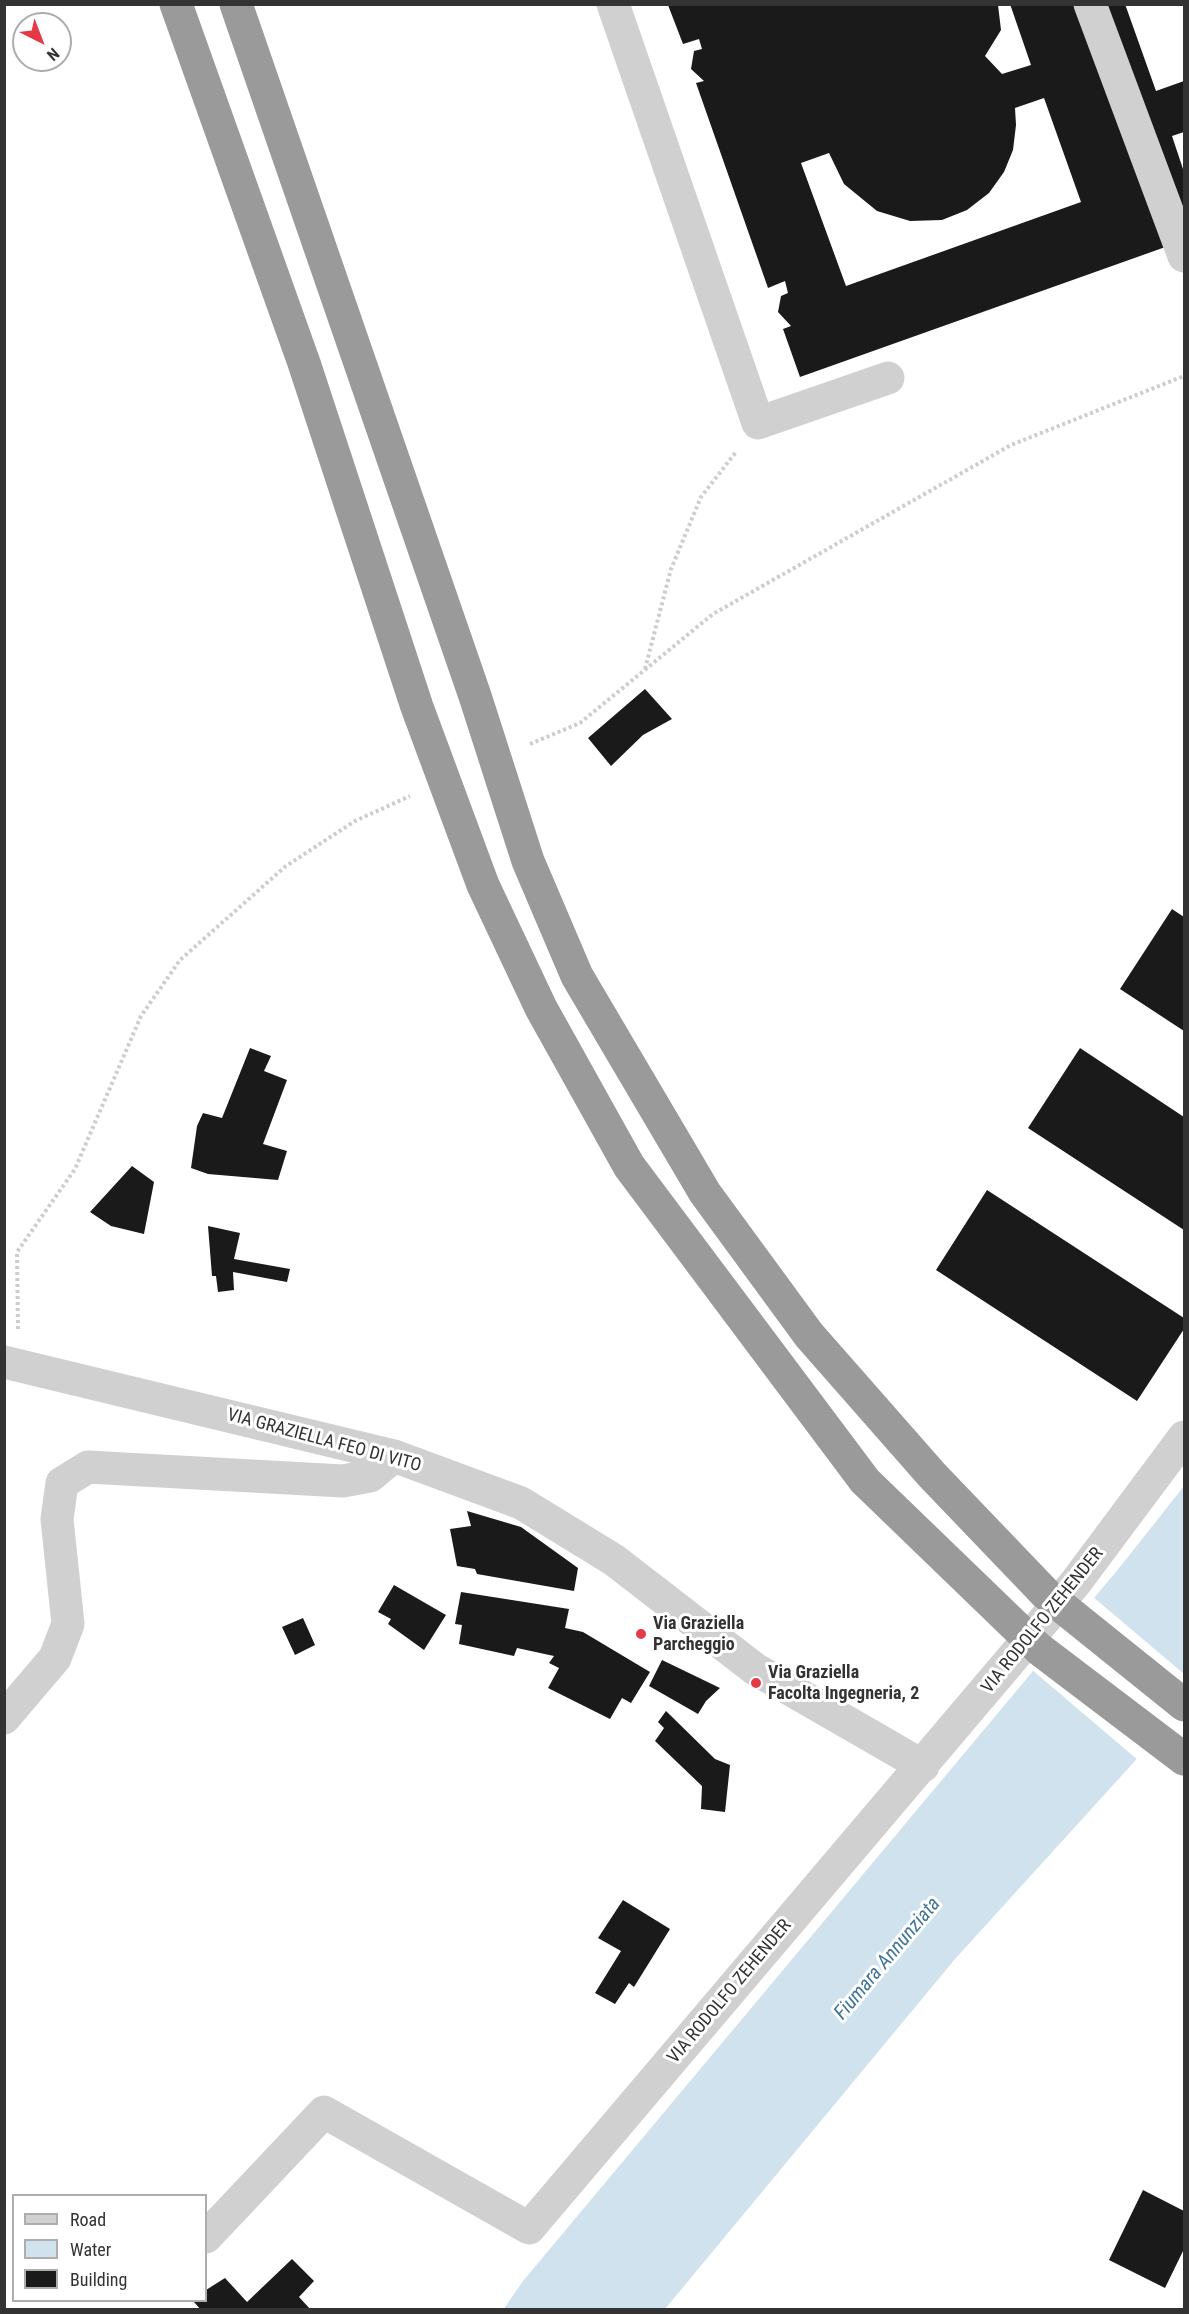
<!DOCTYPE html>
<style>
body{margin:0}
#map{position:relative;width:1189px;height:2314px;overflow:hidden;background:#fff;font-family:"Roboto Condensed",sans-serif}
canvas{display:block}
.frame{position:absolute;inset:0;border:6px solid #333;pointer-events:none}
.legend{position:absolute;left:12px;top:2194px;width:195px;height:108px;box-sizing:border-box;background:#fff;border:2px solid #adadad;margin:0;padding:8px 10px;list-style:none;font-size:18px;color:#333}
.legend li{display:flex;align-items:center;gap:12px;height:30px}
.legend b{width:30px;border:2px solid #adadad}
.north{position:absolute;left:12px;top:12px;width:60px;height:60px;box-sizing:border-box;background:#fff;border:2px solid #adadad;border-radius:50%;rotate:138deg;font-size:16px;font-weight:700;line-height:24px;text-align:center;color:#333}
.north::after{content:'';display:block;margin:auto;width:21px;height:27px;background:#e63946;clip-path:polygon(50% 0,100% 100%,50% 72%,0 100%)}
</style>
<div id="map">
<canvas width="1189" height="2314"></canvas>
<div class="frame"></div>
<ul class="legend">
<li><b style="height:8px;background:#d0d0d0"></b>Road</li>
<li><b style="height:16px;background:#cfe2ee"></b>Water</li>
<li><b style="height:16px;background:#1a1a1a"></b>Building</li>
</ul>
<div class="north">N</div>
</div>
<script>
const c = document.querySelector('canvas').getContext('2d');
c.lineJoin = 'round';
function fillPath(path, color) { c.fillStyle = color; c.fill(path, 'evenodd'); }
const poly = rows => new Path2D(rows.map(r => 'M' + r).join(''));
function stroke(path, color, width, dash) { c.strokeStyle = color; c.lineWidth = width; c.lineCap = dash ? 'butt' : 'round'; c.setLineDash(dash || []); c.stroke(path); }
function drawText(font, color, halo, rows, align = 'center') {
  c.font = font + ' "Roboto Condensed",sans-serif'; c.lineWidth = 6; c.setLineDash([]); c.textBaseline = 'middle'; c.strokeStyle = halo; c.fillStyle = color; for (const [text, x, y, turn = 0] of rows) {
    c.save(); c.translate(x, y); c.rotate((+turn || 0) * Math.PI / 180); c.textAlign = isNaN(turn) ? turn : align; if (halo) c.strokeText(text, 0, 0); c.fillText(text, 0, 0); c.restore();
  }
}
fillPath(poly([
 [1184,1486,1184,1707,955,1959,665,2309,503,2310,523,2281,1120,1567]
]), '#cfe2ee');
fillPath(poly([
 [1092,1596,1184,1674,1184,1711,1139,1761,1031,1669]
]), '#fff');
fillPath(poly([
 [1010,4,1125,4,1156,91,1184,81,1184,132,1172,136,1184,172,1184,275,1171,245,800,377,783,329,791,326,778,312,781,296,788,293,785,281,768,288,696,83,704,81,691,69,694,51,702,49,699,39,683,44,668,5,998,5,1001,30,985,56,1002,74,1031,65],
 [1044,98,1081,202,846,286,801,163,829,153,844,184,877,211,910,221,942,220,967,210,989,193,1004,172,1013,150,1016,125,1015,108],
 [645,689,672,719,643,735,611,766,588,738],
 [1172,909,1184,917,1184,1031,1120,989],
 [250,1048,271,1056,264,1071,287,1080,263,1144,287,1151,278,1180,208,1174,191,1168,197,1126,203,1113,222,1118],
 [1080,1048,1184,1117,1184,1230,1028,1128],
 [132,1166,154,1182,144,1234,111,1226,90,1212],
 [987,1190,1184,1318,1184,1329,1137,1401,936,1270],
 [208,1226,240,1233,234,1259,290,1269,287,1282,233,1272,234,1290,218,1292,216,1276,212,1276],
 [467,1511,521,1527,578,1568,574,1591,477,1574,475,1569,457,1566,450,1529,471,1526],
 [394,1585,446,1615,424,1650,388,1624,391,1619,378,1612],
 [461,1592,569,1609,565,1628,583,1632,650,1672,631,1703,622,1698,610,1719,548,1688,559,1668,549,1663,554,1656,517,1648,514,1656,459,1644,462,1625,455,1624],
 [303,1618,315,1645,295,1655,282,1627],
 [662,1660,720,1688,706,1701,698,1714,649,1686],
 [666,1711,715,1759,730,1765,725,1812,701,1809,702,1786,655,1741,664,1728,658,1722],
 [623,1900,670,1929,634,1987,629,1983,615,2004,595,1993,621,1951,598,1938],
 [1143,2190,1184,2211,1184,2249,1165,2288,1109,2260],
 [292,2259,314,2281,299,2297,311,2310,201,2310,194,2302,206,2300,206,2290,225,2278,247,2302]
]), '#1a1a1a');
stroke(poly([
 [645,669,671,569,701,497,736,452],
 [530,744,580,723,713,614,1011,445,1184,376],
 [18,1329,17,1252,75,1169,141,1016,180,960,286,866,355,821,410,796]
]), '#cdcdcd', 4, [3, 3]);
stroke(poly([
 [613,4,758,423,888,378],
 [1090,4,1184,256],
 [4,1362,394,1456,521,1503,614,1560,755,1669,923,1766],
 [4,1718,55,1658,68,1624,57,1519,62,1483,88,1467,343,1481,370,1476,394,1456],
 [206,2237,324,2112,529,2228,1015,1655,1076,1582,1184,1437]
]), '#d0d0d0', 33);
stroke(poly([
 [176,4,304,363,417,707,483,885,541,1008,629,1166,865,1481,1039,1649,1184,1759],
 [236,4,475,696,528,861,577,976,705,1193,809,1335,932,1475,1046,1594,1184,1705]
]), '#9a9a9a', 33);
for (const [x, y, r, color] of [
 [641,1634,6,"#e63946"],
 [756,1683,6,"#e63946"]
]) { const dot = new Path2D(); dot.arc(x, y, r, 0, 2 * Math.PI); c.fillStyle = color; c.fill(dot); stroke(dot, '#fff', 2); }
drawText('18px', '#333', '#fff', [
 ["VIA GRAZIELLA FEO DI VITO",324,1441,15],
 ["VIA RODOLFO ZEHENDER",1043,1621,-51],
 ["VIA RODOLFO ZEHENDER",730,1992,-50]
]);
drawText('bold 18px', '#333', '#fff', [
 ["Via Graziella",653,1624],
 ["Parcheggio",653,1645],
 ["Via Graziella",768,1673],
 ["Facolta Ingegneria, 2",768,1694]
], 'left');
drawText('italic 20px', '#3f7597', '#fff', [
 ["Fiumara Annunziata",888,1959,-50]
]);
</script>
